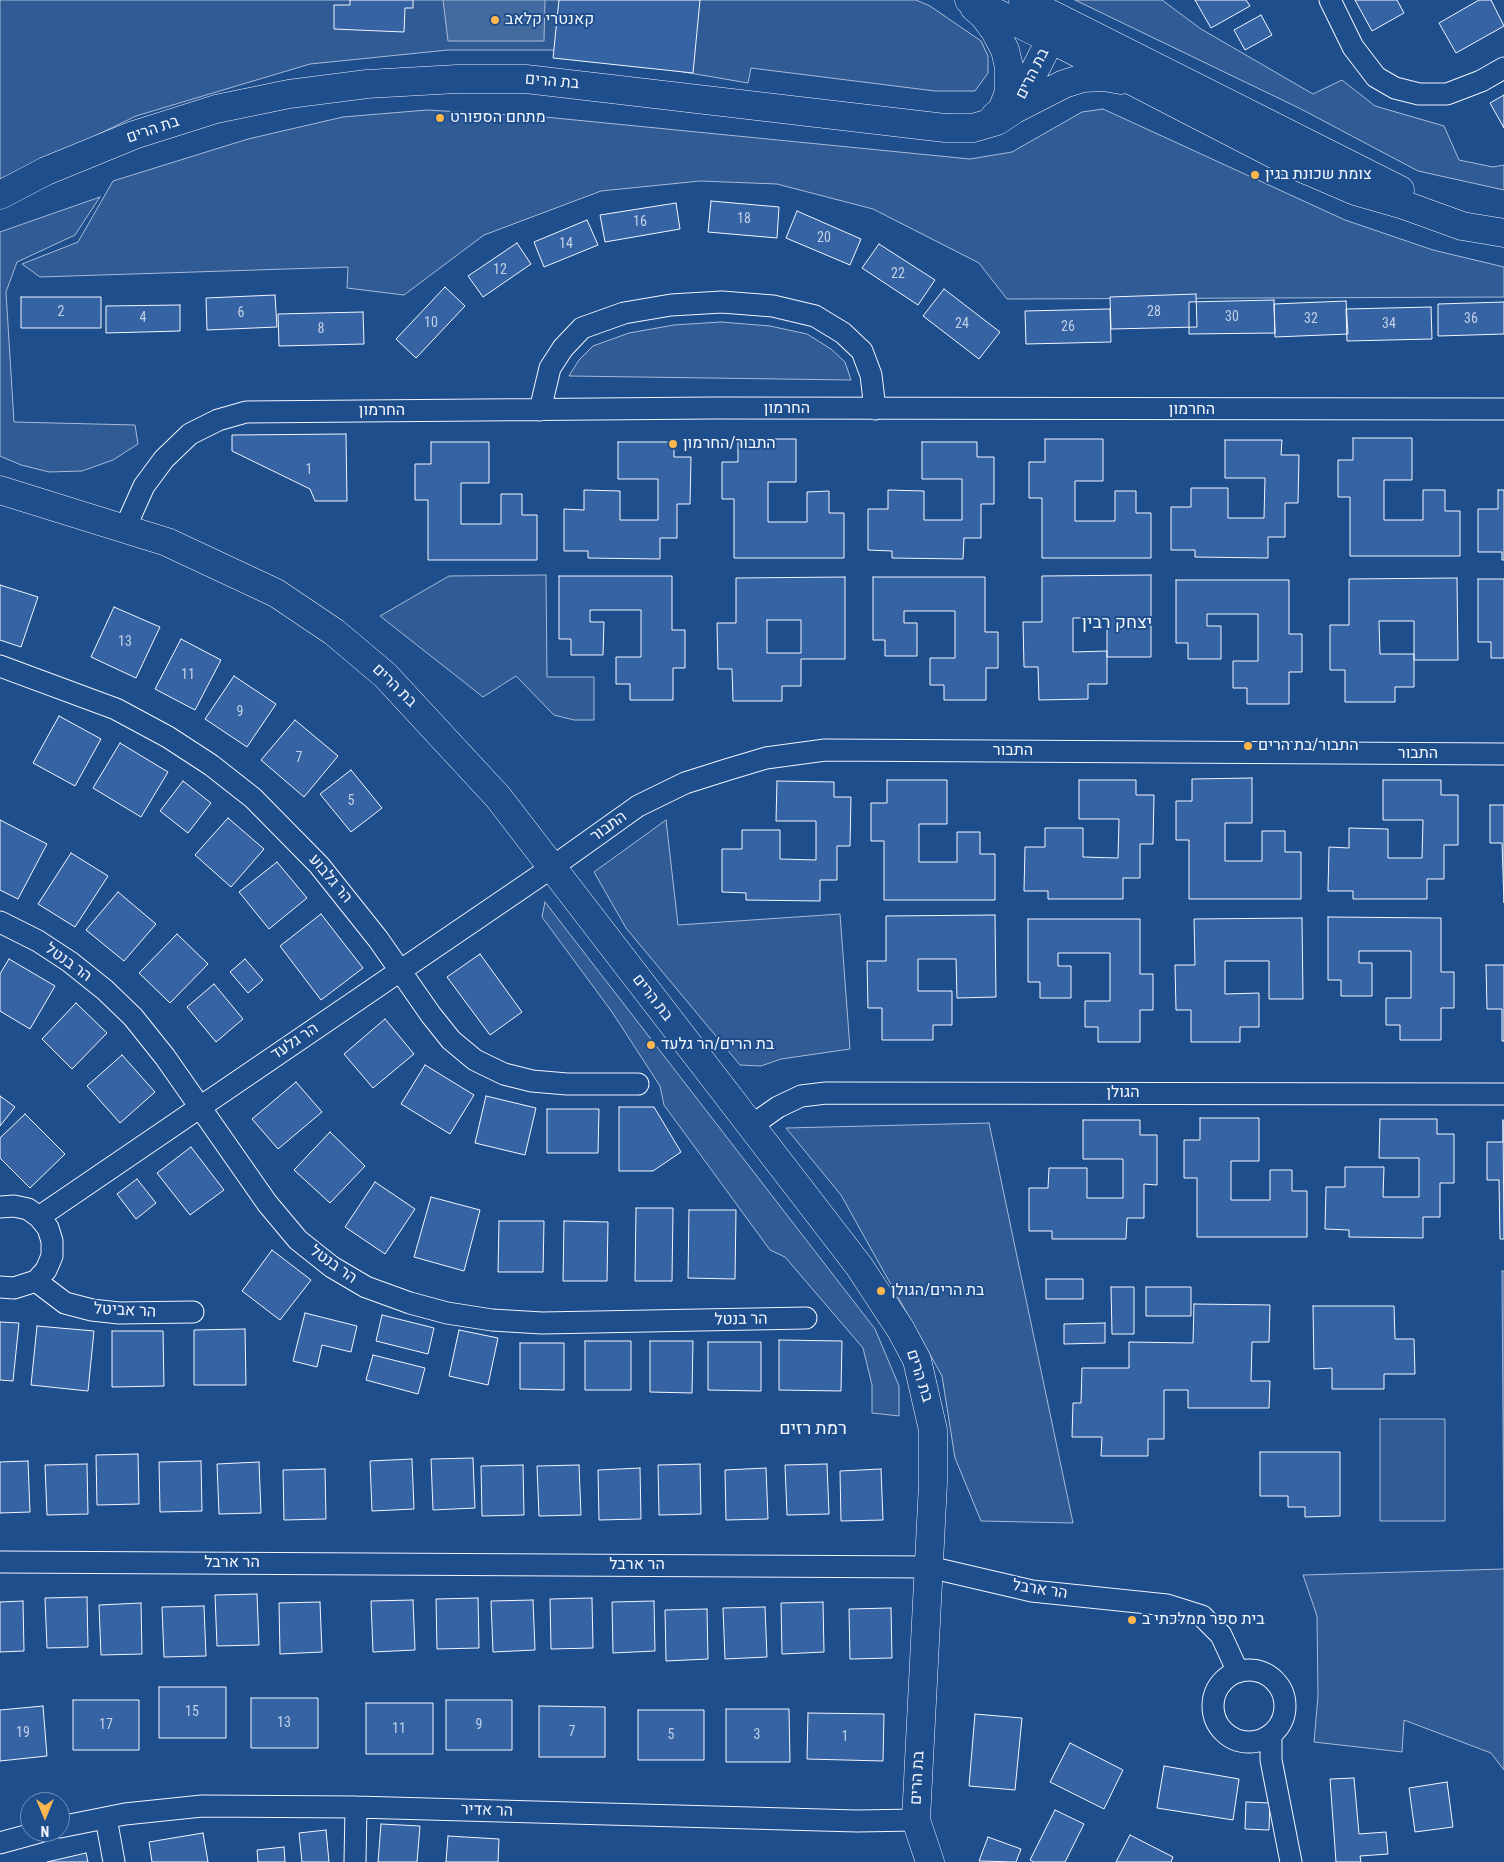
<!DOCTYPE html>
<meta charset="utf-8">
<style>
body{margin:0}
#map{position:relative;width:1504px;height:1862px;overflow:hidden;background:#1f4e8c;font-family:"Roboto Condensed",sans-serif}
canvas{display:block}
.north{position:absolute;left:20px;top:1792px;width:50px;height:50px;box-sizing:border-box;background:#1f4e8c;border:1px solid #7391ba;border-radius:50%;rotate:180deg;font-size:14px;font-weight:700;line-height:20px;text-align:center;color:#f2f6ff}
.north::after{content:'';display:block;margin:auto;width:18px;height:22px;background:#ffb74d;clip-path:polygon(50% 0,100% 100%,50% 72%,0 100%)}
</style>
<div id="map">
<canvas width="1504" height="1862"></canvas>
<div class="north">N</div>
</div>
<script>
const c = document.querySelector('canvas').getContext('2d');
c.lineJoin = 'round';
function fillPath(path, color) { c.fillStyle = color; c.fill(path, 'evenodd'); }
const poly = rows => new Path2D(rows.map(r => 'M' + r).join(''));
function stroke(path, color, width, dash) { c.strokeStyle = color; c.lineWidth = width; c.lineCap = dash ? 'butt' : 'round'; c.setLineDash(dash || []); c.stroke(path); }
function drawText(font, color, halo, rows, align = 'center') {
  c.font = font + ' "Roboto Condensed",Heebo,sans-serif'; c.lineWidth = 4; c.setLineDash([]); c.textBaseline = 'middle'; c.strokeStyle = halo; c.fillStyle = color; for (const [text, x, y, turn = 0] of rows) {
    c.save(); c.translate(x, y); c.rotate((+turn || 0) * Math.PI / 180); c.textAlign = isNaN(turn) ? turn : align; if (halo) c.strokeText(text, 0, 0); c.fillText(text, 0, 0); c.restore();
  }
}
const built = poly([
 [0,0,916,0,930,6,981,41,988,56,988,73,975,91,935,91,751,68,748,83,556,50,448,50,310,64,136,116,0,182,0,0],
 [1075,0,1162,0,1201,29,1313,94,1342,80,1375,106,1444,126,1459,160,1493,167,1504,165,1504,190,1418,171,1301,109,1075,0],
 [1103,109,1345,220,1433,250,1504,267,1504,297,1007,299,979,263,873,209,777,184,700,181,601,191,484,235,404,295,347,288,348,267,40,277,22,264,78,242,113,181,248,139,343,117,427,110,545,117,970,159,1012,152,1082,112,1103,109],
 [100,197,75,235,17,262,6,292,14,422,135,425,138,444,113,460,82,471,49,472,21,465,0,456,0,232,100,197],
 [721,322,770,326,807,334,831,349,845,362,851,380,569,376,579,360,593,346,629,333,674,325,721,322],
 [546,575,547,677,594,677,594,720,574,720,554,715,516,676,483,697,380,616,449,576,546,575],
 [666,820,678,925,840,914,850,1049,781,1059,761,1066,740,1065,626,928,594,872,666,820],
 [545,902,875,1329,899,1386,899,1416,872,1413,872,1385,863,1348,785,1257,770,1250,664,1105,660,1086,612,1012,542,917,545,902],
 [989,1123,1073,1523,981,1521,955,1458,942,1376,841,1195,786,1128,989,1123],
 [1502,1271,1504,1271,1504,1770,1491,1753,1404,1720,1402,1752,1314,1742,1318,1696,1317,1616,1303,1575,1504,1569,1502,1271],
 [1380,1419,1445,1419,1445,1521,1380,1521,1380,1419]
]);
fillPath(built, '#305b95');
stroke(built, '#a8bbd7', 1);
const water = poly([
 [443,0,545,0,544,41,448,41,443,0]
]);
fillPath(water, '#446ba0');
stroke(water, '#a8bbd7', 1);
const building = poly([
 [350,0,413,0,413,8,405,8,404,32,334,29,334,5,350,5,350,0],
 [559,0,700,0,693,73,553,58,559,0],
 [1195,0,1246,0,1250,6,1211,28,1195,0],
 [1355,0,1397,0,1404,13,1372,31,1355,0],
 [1479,0,1491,0,1504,26,1456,53,1439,23,1479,0],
 [1261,15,1272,35,1245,50,1234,30,1261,15],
 [1504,95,1504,128,1490,103,1504,95],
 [711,201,779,207,777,238,708,232,711,201],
 [676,203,680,229,605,242,600,215,676,203],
 [797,211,861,239,850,265,786,238,797,211],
 [587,220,598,245,544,267,534,242,587,220],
 [517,243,531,264,483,297,468,276,517,243],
 [879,244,935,280,918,305,862,268,879,244],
 [445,287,465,306,416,358,396,339,445,287],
 [944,289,1000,332,979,359,923,316,944,289],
 [1196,294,1197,327,1111,329,1110,297,1196,294],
 [275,295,277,327,207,330,206,298,275,295],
 [21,297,101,297,101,328,21,328,21,297],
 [1274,300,1275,333,1189,334,1189,302,1274,300],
 [1346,301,1348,334,1275,337,1274,304,1346,301],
 [1504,302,1504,334,1438,336,1438,304,1504,302],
 [180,305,180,331,106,333,106,306,180,305],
 [1431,307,1432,339,1347,341,1346,309,1431,307],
 [1110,309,1111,342,1026,344,1025,311,1110,309],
 [363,312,364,344,279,346,278,314,363,312],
 [346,434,347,501,315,501,310,489,232,451,232,435,346,434],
 [1353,438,1412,438,1412,480,1384,480,1384,520,1423,520,1423,490,1445,490,1445,511,1460,511,1460,556,1350,556,1350,497,1338,497,1338,460,1353,460,1353,438],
 [738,439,796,439,796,482,768,482,768,522,807,522,807,492,829,491,829,513,844,513,844,558,734,558,734,499,722,499,722,462,738,462,738,439],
 [1045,439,1103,439,1103,481,1075,481,1075,521,1115,521,1115,491,1136,491,1136,513,1151,513,1151,558,1042,558,1042,498,1029,498,1029,462,1045,462,1045,439],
 [1225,440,1282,440,1281,455,1299,455,1298,503,1285,503,1285,537,1268,537,1268,558,1195,557,1195,550,1171,550,1171,507,1191,507,1191,488,1228,488,1228,518,1264,518,1265,478,1225,478,1225,440],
 [431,442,489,442,489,483,461,483,461,524,501,524,501,494,522,494,522,515,537,515,537,560,428,560,428,500,415,500,415,464,431,464,431,442],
 [618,442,674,442,674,457,691,457,690,504,677,504,677,538,660,538,660,559,588,558,588,551,564,551,564,509,584,510,584,490,620,491,620,520,658,520,658,479,618,479,618,442],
 [922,442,977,442,977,457,994,457,994,504,981,504,981,538,964,538,963,559,892,558,892,551,868,550,868,509,888,509,888,490,924,491,924,520,962,520,962,479,922,479,922,442],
 [1498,490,1504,490,1504,560,1502,560,1502,552,1478,552,1478,509,1498,509,1498,490],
 [1151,575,1151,657,1107,657,1107,618,1073,618,1073,652,1107,651,1107,684,1088,684,1088,699,1039,700,1038,667,1024,667,1023,622,1042,622,1042,576,1151,575],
 [559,576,672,576,672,630,685,630,685,668,673,668,673,700,630,700,630,684,616,684,616,657,641,657,641,610,590,610,590,622,604,622,603,655,571,655,571,639,559,639,559,576],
 [845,577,845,659,801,659,801,686,782,686,782,701,733,701,732,669,718,669,717,623,736,623,736,578,845,577],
 [767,620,801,620,801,653,767,653,767,620],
 [873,577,985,577,985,632,998,632,998,668,986,668,986,700,944,700,944,685,930,685,930,658,955,658,955,611,904,611,904,623,917,623,917,656,885,656,885,640,873,640,873,577],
 [1457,578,1458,660,1414,660,1414,621,1379,621,1380,654,1414,654,1414,687,1395,687,1395,702,1345,702,1345,670,1330,670,1330,625,1349,625,1349,579,1457,578],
 [1478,579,1504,579,1504,658,1491,658,1491,642,1478,642,1478,579],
 [1176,580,1289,580,1289,634,1302,634,1302,672,1289,672,1289,704,1247,704,1247,688,1233,688,1233,661,1258,661,1258,614,1207,614,1207,626,1221,626,1221,659,1188,659,1188,643,1176,643,1176,580],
 [0,585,38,597,21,647,0,640,0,585],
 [114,607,160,627,136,678,91,657,114,607],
 [181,639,221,660,195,710,155,689,181,639],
 [234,676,276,704,247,747,205,719,234,676],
 [59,716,101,739,75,786,33,763,59,716],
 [295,720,338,756,304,797,261,760,295,720],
 [120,743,168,772,141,817,93,788,120,743],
 [351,770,382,808,351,832,320,794,351,770],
 [1252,778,1252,823,1225,823,1225,861,1262,861,1262,831,1285,831,1285,852,1301,852,1301,899,1189,899,1189,840,1176,840,1176,801,1192,801,1192,779,1252,778],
 [887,780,947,780,947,824,919,824,919,862,957,862,957,832,980,832,980,854,995,854,995,900,884,900,884,841,871,841,871,803,887,803,887,780],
 [1079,780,1136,780,1136,795,1154,795,1153,844,1140,844,1140,878,1123,878,1123,899,1048,899,1048,891,1024,891,1025,847,1045,847,1045,828,1083,828,1083,857,1118,858,1119,819,1079,819,1079,780],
 [1383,780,1441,780,1441,795,1458,795,1458,845,1444,845,1444,879,1427,879,1427,899,1353,899,1353,891,1328,891,1329,847,1349,848,1349,828,1388,829,1388,858,1422,858,1423,820,1383,820,1383,780],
 [183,781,211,803,188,833,160,811,183,781],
 [777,781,834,782,834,797,851,797,850,846,837,846,837,880,820,880,820,901,746,900,746,893,722,892,722,849,742,849,742,830,780,830,780,859,816,860,816,821,776,821,777,781],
 [1490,805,1504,805,1504,903,1502,843,1490,843,1490,805],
 [228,818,264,849,231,887,195,855,228,818],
 [0,820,47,844,18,899,0,890,0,820],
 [71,853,108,876,75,927,38,904,71,853],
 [277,862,307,898,269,929,239,892,277,862],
 [118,892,156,924,124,961,86,930,118,892],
 [321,914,363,968,321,1000,280,946,321,914],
 [995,915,996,997,957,998,956,959,918,959,918,991,952,991,952,1025,933,1025,933,1040,882,1040,882,1008,868,1008,867,961,886,961,886,916,995,915],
 [1328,917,1441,918,1441,972,1454,972,1454,1008,1441,1008,1441,1040,1400,1040,1400,1025,1386,1025,1386,998,1411,998,1411,951,1359,951,1359,963,1372,963,1372,996,1341,996,1341,980,1328,980,1328,917],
 [1302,918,1303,999,1269,999,1269,961,1225,961,1225,994,1259,993,1259,1027,1240,1027,1240,1042,1191,1042,1191,1010,1176,1010,1175,965,1195,965,1194,919,1302,918],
 [1028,919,1140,919,1140,974,1153,974,1153,1010,1140,1010,1140,1042,1098,1042,1098,1027,1085,1027,1085,1001,1110,1001,1110,953,1058,953,1058,966,1071,966,1071,998,1040,998,1040,982,1028,982,1028,919],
 [177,934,208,964,170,1003,139,973,177,934],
 [480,954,522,1012,490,1035,447,977,480,954],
 [9,959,55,986,30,1029,0,1011,0,974,9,959],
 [245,959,263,980,248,993,230,972,245,959],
 [1486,965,1504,965,1504,1041,1502,1041,1502,1009,1487,1009,1486,965],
 [214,984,243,1019,216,1042,187,1007,214,984],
 [76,1003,107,1033,72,1069,42,1039,76,1003],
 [385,1019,414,1054,373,1088,344,1054,385,1019],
 [122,1055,155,1092,120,1123,87,1086,122,1055],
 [425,1065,474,1095,450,1134,401,1104,425,1065],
 [296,1082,322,1112,278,1149,252,1119,296,1082],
 [0,1096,15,1107,0,1126,0,1096],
 [486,1096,536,1108,525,1155,475,1143,486,1096],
 [619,1107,654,1107,681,1152,653,1171,619,1171,619,1107],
 [547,1109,599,1109,598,1153,547,1153,547,1109],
 [25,1114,65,1154,30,1188,0,1158,0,1138,25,1114],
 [1200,1118,1259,1118,1259,1161,1231,1161,1231,1200,1270,1200,1270,1170,1292,1170,1292,1191,1307,1191,1307,1237,1197,1237,1197,1178,1184,1178,1184,1140,1200,1140,1200,1118],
 [1380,1119,1437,1119,1437,1134,1454,1134,1454,1183,1440,1183,1440,1217,1423,1217,1423,1238,1349,1237,1349,1230,1325,1229,1326,1187,1345,1187,1345,1167,1384,1167,1383,1197,1419,1197,1419,1158,1379,1158,1380,1119],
 [1083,1120,1140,1120,1140,1135,1157,1135,1157,1185,1144,1184,1144,1218,1127,1218,1126,1239,1052,1239,1052,1231,1029,1231,1029,1188,1048,1188,1049,1168,1087,1168,1087,1198,1123,1198,1123,1159,1083,1159,1083,1120],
 [1503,1120,1504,1239,1500,1239,1499,1180,1487,1180,1487,1142,1503,1142,1503,1120],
 [330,1132,365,1166,330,1203,294,1170,330,1132],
 [191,1147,224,1190,190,1215,157,1173,191,1147],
 [137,1179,156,1203,136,1219,117,1194,137,1179],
 [375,1182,415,1209,385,1254,345,1227,375,1182],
 [431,1197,480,1210,464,1271,414,1257,431,1197],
 [636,1208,673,1208,672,1281,635,1281,636,1208],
 [689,1210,736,1210,735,1279,688,1278,689,1210],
 [499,1221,544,1221,543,1272,498,1272,499,1221],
 [564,1221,608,1222,607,1281,563,1281,564,1221],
 [272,1250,311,1280,280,1320,242,1291,272,1250],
 [1046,1279,1083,1279,1083,1299,1046,1299,1046,1279],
 [1111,1287,1134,1287,1134,1334,1112,1334,1111,1287],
 [1146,1287,1191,1287,1191,1316,1146,1316,1146,1287],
 [1194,1304,1270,1305,1269,1342,1252,1342,1251,1381,1270,1381,1269,1408,1188,1408,1188,1390,1164,1390,1164,1439,1148,1439,1148,1456,1101,1456,1102,1437,1072,1437,1073,1403,1081,1403,1082,1368,1129,1368,1129,1342,1193,1343,1194,1304],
 [1313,1306,1394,1306,1395,1339,1414,1339,1415,1374,1384,1374,1384,1389,1332,1389,1332,1368,1314,1369,1313,1306],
 [305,1313,357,1326,351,1352,322,1345,317,1367,293,1361,305,1313],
 [382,1315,434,1328,428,1354,376,1341,382,1315],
 [0,1322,19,1323,13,1381,0,1380,0,1322],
 [1105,1323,1105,1343,1064,1344,1064,1324,1105,1323],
 [37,1326,94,1331,88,1391,31,1385,37,1326],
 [245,1329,246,1385,194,1385,194,1330,245,1329],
 [459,1330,498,1338,488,1385,449,1376,459,1330],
 [112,1331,163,1331,164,1386,112,1387,112,1331],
 [779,1340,842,1341,841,1391,779,1390,779,1340],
 [585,1341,631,1341,631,1390,585,1390,585,1341],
 [650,1341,693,1341,692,1393,650,1392,650,1341],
 [708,1342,761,1342,761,1391,708,1390,708,1342],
 [520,1343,564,1343,564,1390,520,1389,520,1343],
 [373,1355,425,1368,418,1394,366,1380,373,1355],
 [1260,1452,1340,1452,1340,1516,1305,1517,1305,1507,1288,1507,1288,1496,1260,1496,1260,1452],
 [138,1454,139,1504,97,1505,96,1455,138,1454],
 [473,1458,475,1508,433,1510,431,1459,473,1458],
 [412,1459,414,1509,372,1511,370,1461,412,1459],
 [28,1461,30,1512,0,1513,0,1462,28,1461],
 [201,1461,202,1511,160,1512,159,1462,201,1461],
 [259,1462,261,1513,219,1514,217,1464,259,1462],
 [87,1464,88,1514,47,1515,45,1465,87,1464],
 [700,1464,701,1514,659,1515,658,1465,700,1464],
 [827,1464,829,1514,787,1515,785,1465,827,1464],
 [523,1465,524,1515,482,1516,481,1466,523,1465],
 [579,1465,581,1515,539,1516,537,1466,579,1465],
 [640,1468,641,1519,599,1520,598,1470,640,1468],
 [766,1468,768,1519,726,1520,725,1470,766,1468],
 [325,1469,326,1519,284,1520,283,1470,325,1469],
 [881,1469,883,1520,841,1521,840,1471,881,1469],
 [257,1594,259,1645,217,1646,215,1595,257,1594],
 [87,1597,88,1647,47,1648,45,1598,87,1597],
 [478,1598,479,1648,437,1649,436,1599,478,1598],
 [592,1598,593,1648,551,1649,550,1599,592,1598],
 [413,1600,415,1650,373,1652,371,1601,413,1600],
 [533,1600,535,1650,493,1652,491,1601,533,1600],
 [23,1601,24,1651,0,1652,0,1602,23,1601],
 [654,1601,655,1651,613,1653,612,1602,654,1601],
 [320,1602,322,1652,280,1654,279,1603,320,1602],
 [823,1602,824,1652,782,1654,781,1603,823,1602],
 [141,1603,142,1654,101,1655,99,1605,141,1603],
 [204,1606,206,1656,164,1657,162,1607,204,1606],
 [765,1607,767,1657,725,1659,723,1608,765,1607],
 [891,1608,892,1658,850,1659,849,1609,891,1608],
 [707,1609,708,1659,666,1661,665,1610,707,1609],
 [159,1687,226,1687,226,1738,159,1738,159,1687],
 [251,1698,318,1698,318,1748,251,1748,251,1698],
 [73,1700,139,1700,139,1750,73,1750,73,1700],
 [446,1700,512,1700,512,1750,446,1750,446,1700],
 [366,1703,433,1703,433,1754,366,1754,366,1703],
 [43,1706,47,1756,0,1761,0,1710,43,1706],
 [539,1706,605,1707,605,1757,539,1757,539,1706],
 [726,1709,789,1709,790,1762,726,1762,726,1709],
 [638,1710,704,1710,704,1760,638,1760,638,1710],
 [808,1713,884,1714,883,1761,807,1759,808,1713],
 [975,1714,1022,1718,1015,1790,969,1786,975,1714],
 [1070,1743,1123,1770,1104,1809,1050,1782,1070,1743],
 [1164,1766,1239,1779,1233,1820,1157,1808,1164,1766],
 [1354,1778,1359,1834,1386,1832,1388,1854,1360,1856,1361,1862,1336,1862,1330,1779,1354,1778],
 [1447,1782,1453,1827,1415,1832,1409,1788,1447,1782],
 [1246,1802,1270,1803,1269,1830,1245,1829,1246,1802],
 [1055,1810,1084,1824,1065,1862,1034,1862,1030,1860,1055,1810],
 [381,1824,420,1826,417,1862,378,1862,381,1824],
 [326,1830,329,1862,302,1862,299,1833,326,1830],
 [203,1833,208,1862,152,1862,149,1842,203,1833],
 [1130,1835,1173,1857,1171,1862,1116,1862,1130,1835],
 [448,1836,499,1839,498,1862,446,1862,448,1836],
 [988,1837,1021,1849,1016,1862,979,1861,988,1837],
 [284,1847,285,1862,258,1862,257,1850,284,1847],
 [86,1853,88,1862,47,1862,86,1853]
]);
fillPath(building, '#3563a3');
stroke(building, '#f2f6ff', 1);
const street = poly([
 [1330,0,1353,47,1376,77,1395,88,1419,94,1447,94,1481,81,1504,68],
 [540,410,550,368,563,348,582,328,624,313,671,305,722,302,773,306,815,316,843,333,862,351,871,375,875,409],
 [125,528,144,486,164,459,190,434,218,420,246,412,713,408,1504,409],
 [0,666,116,709,168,737,211,765,253,798,319,865,378,939,431,1015,451,1040,475,1060,504,1074,532,1081,567,1084,638,1084],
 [0,922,38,941,70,962,105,990,133,1017,165,1057,267,1203,298,1240,332,1267,366,1287,410,1303,447,1313,492,1320,542,1323,806,1318],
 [751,1126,778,1107,801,1096,826,1093,1504,1094],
 [0,1207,14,1206,28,1209,39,1217,48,1228,52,1241,52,1256,46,1270,36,1281,14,1288,0,1287],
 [39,1217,551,868,638,806,685,783,726,770,766,758,825,750,1504,754],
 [36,1281,65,1303,92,1310,119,1313,193,1312],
 [0,1562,929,1567,1032,1591,1167,1605,1202,1616,1221,1635,1238,1672],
 '1213 1706a36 36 0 1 1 72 0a36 36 0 1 1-72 0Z',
 [1271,1735,1271,1760,1291,1862],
 [106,1818,114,1862],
 [60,1827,125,1814,202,1806,356,1807,857,1821,916,1820],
 [0,1843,40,1832],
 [355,1862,356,1807]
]);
const secondary = poly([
 [969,0,1051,39,1299,167,1355,191,1404,205,1462,226,1504,233],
 [1023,0,1400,190],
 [974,7,984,16,995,31,1005,50,1009,67,1009,92,1002,110,995,116],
 [1015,109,1064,84,1083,78,1104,77,1121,80],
 [0,195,46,171,134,135,216,109,289,94,367,84,457,79,526,79,945,128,973,128,997,121,1015,109,1061,19],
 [0,490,167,542,276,593,334,632,385,675,498,797,859,1266,901,1330,917,1360,933,1430,933,1483,916,1820,930,1862]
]);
stroke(street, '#f2f6ff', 23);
stroke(secondary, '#f2f6ff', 29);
stroke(street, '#1f4e8c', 21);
stroke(secondary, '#1f4e8c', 28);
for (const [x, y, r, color] of [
 [495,20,5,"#ffb74d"],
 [440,118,5,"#ffb74d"],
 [1255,175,5,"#ffb74d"],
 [673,444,5,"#ffb74d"],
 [1248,746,5,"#ffb74d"],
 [651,1045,5,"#ffb74d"],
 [881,1291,5,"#ffb74d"],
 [1132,1620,5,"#ffb74d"]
]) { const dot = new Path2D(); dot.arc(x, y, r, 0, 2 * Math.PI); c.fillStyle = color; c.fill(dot); stroke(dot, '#1f4e8c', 2); }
drawText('14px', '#c3d1e8', null, [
 ["18",744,219],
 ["16",640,222],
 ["20",824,238],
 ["14",566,244],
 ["12",500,270],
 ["22",898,274],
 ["2",61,312],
 ["28",1154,312],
 ["6",241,313],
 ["30",1232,317],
 ["4",143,318],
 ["32",1311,319],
 ["36",1471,319],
 ["10",431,323],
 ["24",962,324],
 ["34",1389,324],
 ["26",1068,327],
 ["8",321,329],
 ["1",309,470],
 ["13",125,642],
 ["11",188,675],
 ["9",240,712],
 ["7",299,758],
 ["5",351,801],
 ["15",192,1712],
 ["13",284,1723],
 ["17",106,1725],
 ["9",479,1725],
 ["11",399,1729],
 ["7",572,1732],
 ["19",23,1733],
 ["5",671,1735],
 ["3",757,1735],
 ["1",845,1737]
]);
drawText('16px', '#f2f6ff', '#1f4e8c', [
 ["קאנטרי קלאב",505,20],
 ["מתחם הספורט",450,118],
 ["צומת שכונת בגין",1265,175],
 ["התבור/החרמון",683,444],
 ["התבור/בת הרים",1258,746],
 ["בת הרים/הר גלעד",661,1045],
 ["בת הרים/הגולן",891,1291],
 ["בית ספר ממלכתי ב",1142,1620]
], 'left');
drawText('16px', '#f2f6ff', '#1f4e8c', [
 ["בת הרים",1033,74,-63],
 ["בת הרים",552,82,5],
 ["בת הרים",153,130,-19],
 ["החרמון",787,409],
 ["החרמון",1192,410],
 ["החרמון",382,411],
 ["בת הרים",394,686,44],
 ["התבור",1013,751],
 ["התבור",1418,754],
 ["התבור",609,827,-36],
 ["הר גלבוע",330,879,50],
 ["הר בנטל",68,963,36],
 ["בת הרים",652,998,52],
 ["הר גלעד",295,1042,-34],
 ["הגולן",1123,1093],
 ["הר בנטל",333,1265,35],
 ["הר אביטל",125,1311,3],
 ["הר בנטל",741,1320,-1],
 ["בת הרים",919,1376,72],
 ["הר ארבל",232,1563],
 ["הר ארבל",637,1565],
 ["הר ארבל",1040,1590,9],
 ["בת הרים",918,1778,-87],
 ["הר אדיר",487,1811,2]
]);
drawText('18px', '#f2f6ff', '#1f4e8c', [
 ["יצחק רבין",1117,623],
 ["רמת רזים",813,1429]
]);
</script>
